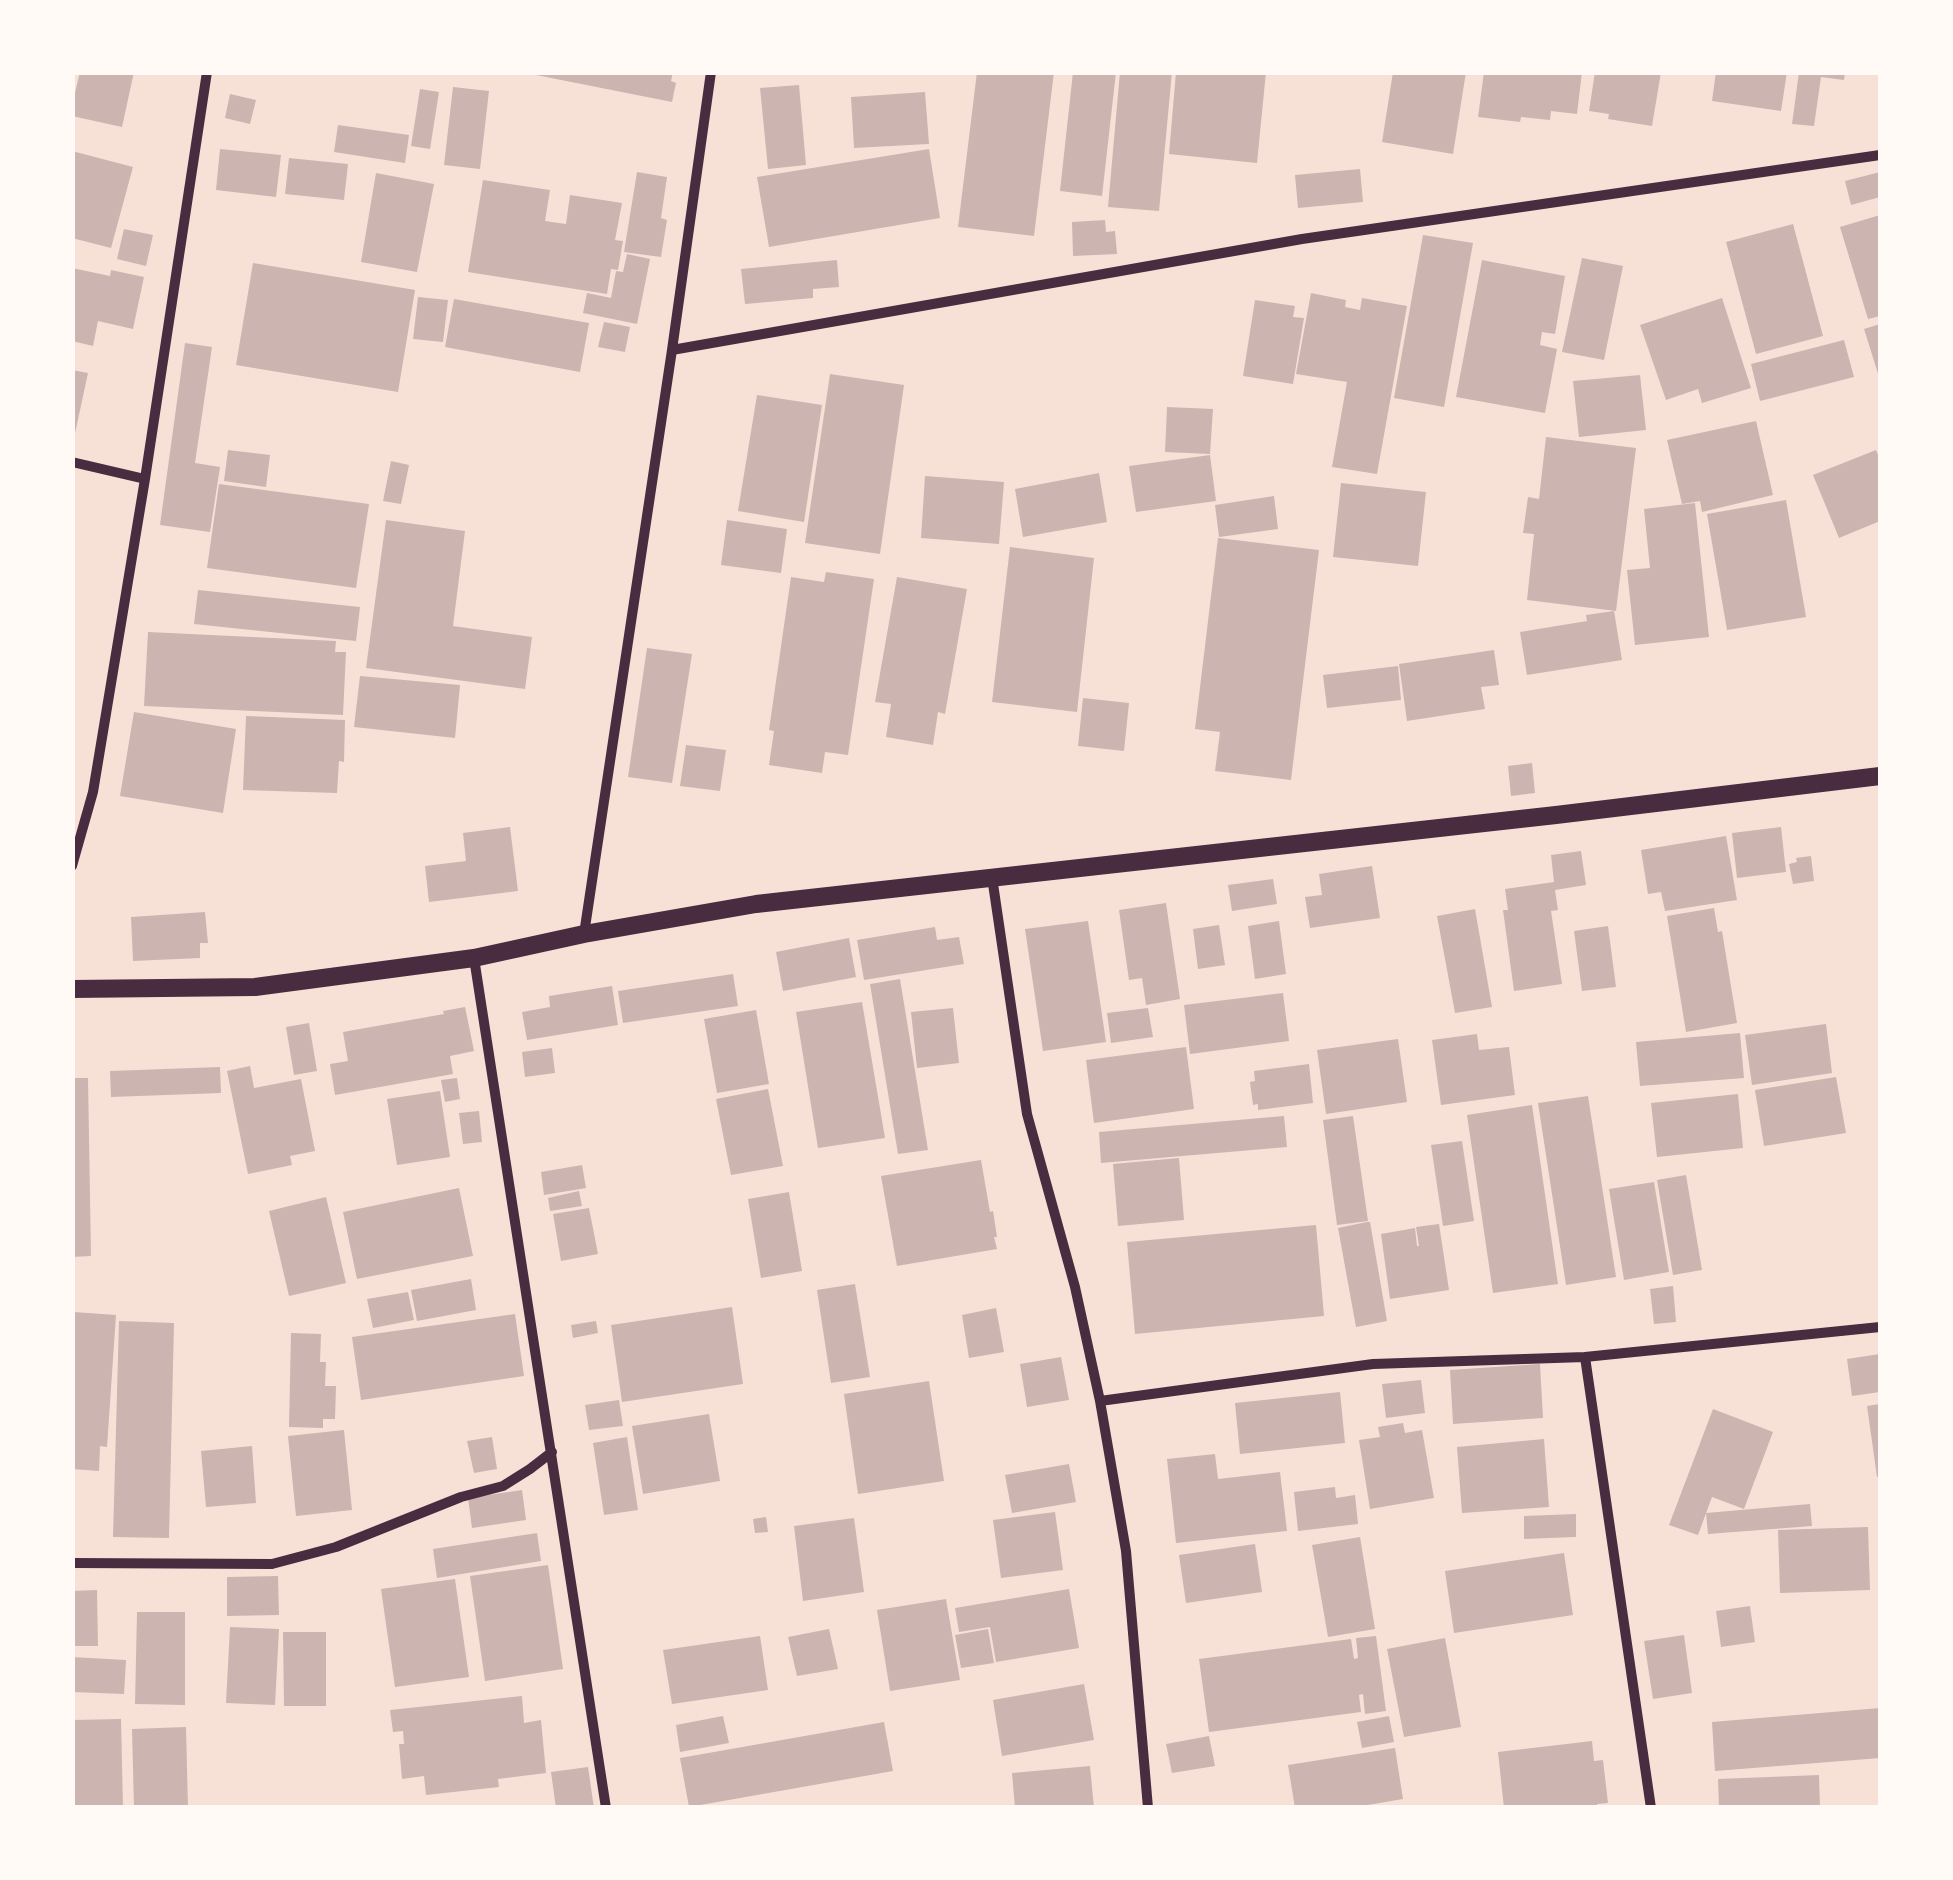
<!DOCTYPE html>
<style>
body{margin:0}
#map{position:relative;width:1953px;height:1880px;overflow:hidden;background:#f7e1d7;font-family:Raleway,sans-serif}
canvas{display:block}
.frame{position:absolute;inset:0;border:75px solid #fffaf5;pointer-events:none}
</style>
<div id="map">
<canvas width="1953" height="1880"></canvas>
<div class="frame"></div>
</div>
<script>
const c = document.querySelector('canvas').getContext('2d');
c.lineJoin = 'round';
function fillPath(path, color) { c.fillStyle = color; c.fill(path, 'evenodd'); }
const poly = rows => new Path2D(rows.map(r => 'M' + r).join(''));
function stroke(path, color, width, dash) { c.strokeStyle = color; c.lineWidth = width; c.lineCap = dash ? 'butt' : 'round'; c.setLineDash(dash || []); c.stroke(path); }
fillPath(poly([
 [80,72,134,72,122,127,72,116,72,105],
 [531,72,673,72,671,81,676,83,672,102,531,74],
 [977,72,1054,72,1034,236,958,227],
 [1073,72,1116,72,1102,196,1060,191],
 [1120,72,1172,72,1159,211,1108,207],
 [1176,72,1266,72,1257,163,1169,154],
 [1393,72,1466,72,1453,154,1382,142],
 [1484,72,1582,72,1577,114,1551,111,1550,120,1521,117,1520,122,1478,117],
 [1595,72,1661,72,1652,126,1608,119,1609,114,1589,111],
 [1716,72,1787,72,1781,111,1712,101],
 [1799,72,1845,72,1844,80,1821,77,1814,126,1792,124],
 [799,85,806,165,768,169,760,88],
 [453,87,489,91,480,169,444,165],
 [420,89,439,92,430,149,411,146],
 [925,92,929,144,854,148,851,97],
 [230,94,256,100,250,124,225,118],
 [338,125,409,135,405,163,334,152],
 [220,149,281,155,276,197,216,190],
 [929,149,940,218,769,247,757,177],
 [72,151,133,167,111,248,72,238],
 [289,158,348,164,344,200,285,194],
 [1360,169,1363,202,1298,208,1295,175],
 [637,172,667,177,661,218,667,220,661,257,624,252],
 [1880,172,1880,197,1851,205,1845,181],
 [376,173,434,184,417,272,361,262],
 [483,180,550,190,545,221,566,224,570,195,622,203,615,240,623,241,618,270,611,269,607,294,468,272],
 [1880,215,1880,316,1868,319,1840,227],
 [1105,220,1106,232,1115,231,1117,254,1073,256,1072,222],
 [1793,224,1823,336,1756,354,1726,242],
 [124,229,153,235,146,266,117,259],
 [1423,235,1473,243,1444,407,1394,398],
 [627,254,650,259,637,324,583,313,587,293,611,298,616,271,623,272],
 [1582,258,1623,266,1604,360,1562,352],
 [837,260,839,287,813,289,813,298,745,304,741,269],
 [1482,260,1565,276,1555,334,1542,332,1540,345,1557,349,1545,413,1456,397],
 [253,263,415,290,398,392,236,365],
 [72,268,110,276,111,270,144,277,133,329,98,321,93,346,72,341],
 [1311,293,1346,300,1345,307,1360,310,1362,298,1407,306,1377,474,1332,467,1347,382,1296,374],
 [418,297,448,300,443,342,413,339],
 [1722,298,1751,388,1702,403,1698,389,1666,400,1640,325],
 [454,299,589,323,580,372,445,347],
 [1255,300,1295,306,1293,317,1304,318,1293,384,1243,376],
 [604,322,630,327,625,352,598,347],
 [1880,324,1880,380,1864,329],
 [1844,340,1854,377,1760,401,1751,364],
 [185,343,212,347,195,463,220,467,210,532,160,525],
 [72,370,88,373,74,438,72,438],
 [830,374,904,385,880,554,805,543],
 [1640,375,1646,430,1579,437,1573,381],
 [757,395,822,405,804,522,738,511],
 [1167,407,1213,409,1210,454,1165,452],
 [1756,421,1773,495,1702,512,1700,501,1682,504,1667,440],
 [1546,437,1636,448,1616,611,1527,600,1534,534,1523,533,1528,497,1539,499],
 [228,450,270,455,266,487,224,481],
 [1876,450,1880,460,1880,521,1839,538,1813,475],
 [1210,455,1216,501,1136,512,1129,466],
 [391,461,409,465,401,504,383,501],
 [1099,473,1107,522,1023,537,1015,489],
 [925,476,1004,482,999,544,921,538],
 [1341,483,1426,492,1418,566,1333,557],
 [219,484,369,504,356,588,207,568],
 [1274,496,1278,529,1219,537,1215,505],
 [1786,500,1806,617,1727,630,1707,514],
 [1695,503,1709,637,1635,645,1627,570,1650,568,1644,509],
 [386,520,465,531,453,626,532,637,525,689,366,668],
 [727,520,787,529,781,573,721,565],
 [1218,538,1319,550,1291,780,1215,771,1220,732,1195,729],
 [1010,547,1094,558,1077,712,992,702],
 [826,572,874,579,848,755,825,752,822,773,769,765,774,731,769,730,791,577,824,582],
 [897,577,967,589,945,714,938,712,933,745,886,737,891,704,875,702],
 [198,590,360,607,356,641,194,624],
 [1614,611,1622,660,1527,675,1520,632,1587,621,1586,615],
 [148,632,336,641,335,652,346,652,343,715,144,706],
 [647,648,692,654,672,783,628,777],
 [1494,650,1499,685,1481,687,1485,709,1407,721,1399,664],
 [1398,666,1401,700,1327,708,1323,675],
 [360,676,460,685,455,738,354,727],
 [1083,698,1129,703,1124,751,1078,746],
 [134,712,236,729,223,813,120,796],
 [246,716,345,720,344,762,339,761,337,793,243,790],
 [686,745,726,750,720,791,680,786],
 [1532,763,1535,793,1511,796,1508,766],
 [510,827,518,891,429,902,425,866,466,861,463,833],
 [1781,827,1786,872,1737,878,1732,833],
 [1726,836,1737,900,1665,911,1661,892,1648,894,1641,850],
 [1581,851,1586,885,1555,890,1558,910,1551,911,1562,984,1514,991,1503,910,1508,910,1505,889,1554,882,1551,855],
 [1811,856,1814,881,1793,884,1789,864,1797,862,1796,858],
 [1372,866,1380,918,1310,928,1305,897,1322,895,1319,874],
 [1273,879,1277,904,1232,911,1228,885],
 [1166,903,1180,999,1146,1005,1142,978,1129,980,1119,910],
 [1714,908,1718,932,1722,931,1737,1023,1686,1032,1667,916],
 [1475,909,1492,1007,1455,1013,1437,916],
 [205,912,208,943,200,943,200,958,133,961,131,917],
 [1088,921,1106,1042,1043,1051,1025,929],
 [1279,921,1286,974,1255,979,1248,926],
 [1219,925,1225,965,1198,969,1193,929],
 [1608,926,1616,987,1582,991,1574,931],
 [935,927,937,940,959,937,964,964,864,980,857,940],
 [849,938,856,977,783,991,776,952],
 [733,974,738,1006,623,1023,618,991],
 [900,979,928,1150,898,1154,870,984],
 [612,986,618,1025,527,1040,522,1012,550,1007,549,996],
 [1283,993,1289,1041,1190,1054,1184,1005],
 [862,1002,885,1138,818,1148,796,1012],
 [465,1007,474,1051,450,1056,453,1074,335,1095,330,1064,348,1061,343,1032,444,1014,443,1011],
 [953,1008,959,1063,917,1068,911,1012],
 [1148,1008,1153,1037,1111,1043,1107,1013],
 [756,1010,769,1084,717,1093,704,1019],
 [309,1023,317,1071,294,1075,286,1027],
 [1826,1024,1832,1073,1752,1085,1745,1035],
 [1740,1033,1744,1078,1640,1086,1636,1042],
 [1477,1034,1479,1050,1509,1047,1515,1095,1441,1105,1432,1040],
 [1398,1039,1407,1102,1326,1114,1317,1050],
 [1186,1047,1194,1109,1094,1123,1086,1060],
 [552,1048,555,1073,525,1077,522,1052],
 [1309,1064,1313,1103,1258,1110,1258,1104,1253,1105,1250,1082,1255,1081,1254,1071],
 [250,1066,254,1088,301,1079,315,1151,290,1156,292,1165,248,1174,227,1071],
 [220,1067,221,1093,111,1097,110,1071],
 [1836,1077,1846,1133,1764,1146,1755,1090],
 [72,1078,88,1078,91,1256,72,1257],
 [457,1078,460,1099,445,1102,441,1080],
 [768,1089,783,1166,731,1175,716,1099],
 [440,1091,450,1157,397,1165,387,1099],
 [1738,1094,1743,1148,1657,1157,1651,1103],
 [1588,1096,1616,1277,1566,1285,1538,1103],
 [1532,1105,1558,1284,1493,1293,1467,1115],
 [479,1111,482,1142,463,1144,459,1113],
 [1284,1116,1287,1147,1101,1163,1099,1132],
 [1353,1116,1368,1221,1337,1225,1323,1120],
 [1462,1141,1474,1221,1443,1226,1431,1145],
 [1179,1158,1184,1220,1118,1226,1113,1164],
 [981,1160,990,1212,993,1211,997,1237,994,1237,997,1249,897,1266,881,1176],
 [582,1165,586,1188,544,1195,541,1172],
 [1686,1175,1702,1270,1673,1275,1657,1180],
 [1654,1182,1669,1272,1624,1280,1609,1189],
 [459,1188,473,1256,357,1279,343,1212],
 [579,1191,582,1206,550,1211,548,1198],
 [789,1192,802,1271,761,1278,748,1199],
 [326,1197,346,1283,289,1296,269,1211],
 [589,1208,598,1254,561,1261,553,1214],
 [1367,1222,1370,1222,1387,1321,1356,1327,1338,1228],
 [1439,1224,1449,1290,1390,1299,1381,1234,1415,1228,1417,1246,1419,1246,1416,1227],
 [1316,1225,1324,1316,1135,1334,1127,1242],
 [471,1279,476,1310,417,1321,411,1290],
 [855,1284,870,1377,831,1383,817,1290],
 [1673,1286,1676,1322,1654,1324,1650,1289],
 [408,1292,414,1320,373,1328,367,1299],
 [732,1307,743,1384,622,1402,611,1325],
 [996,1308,1004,1352,969,1358,962,1315],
 [74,1312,116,1315,107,1447,100,1446,99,1471,72,1469],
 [515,1314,524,1376,361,1400,352,1337],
 [119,1321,174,1323,169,1538,113,1537],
 [596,1321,598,1333,573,1338,571,1325],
 [291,1333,321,1334,320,1362,326,1362,325,1386,336,1386,335,1419,323,1419,323,1428,289,1427],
 [1880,1354,1880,1392,1852,1396,1847,1359],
 [1061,1357,1069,1400,1027,1407,1020,1364],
 [1540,1364,1543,1418,1453,1424,1450,1370],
 [1421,1380,1425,1413,1386,1418,1382,1384],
 [929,1381,944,1481,858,1494,844,1394],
 [1340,1392,1345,1443,1240,1454,1235,1403],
 [619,1400,623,1426,589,1430,585,1405],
 [1880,1404,1880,1476,1877,1477,1867,1406],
 [1713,1409,1773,1432,1744,1509,1712,1497,1698,1535,1669,1525],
 [709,1414,720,1481,643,1494,632,1426],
 [1403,1423,1405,1433,1422,1430,1434,1498,1370,1509,1359,1440,1380,1437,1378,1427],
 [344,1430,352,1510,296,1516,288,1436],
 [492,1437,497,1469,474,1473,467,1441],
 [627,1437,638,1510,604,1515,593,1443],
 [1544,1439,1549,1507,1462,1513,1457,1447],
 [252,1446,256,1503,206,1507,201,1451],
 [1215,1454,1218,1479,1280,1472,1287,1531,1176,1543,1167,1459],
 [1069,1464,1076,1502,1012,1513,1005,1475],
 [1335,1487,1336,1498,1355,1495,1358,1524,1298,1531,1294,1492],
 [522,1490,526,1520,472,1528,468,1498],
 [1810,1504,1812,1526,1708,1534,1706,1513],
 [1055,1512,1063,1570,1001,1578,993,1520],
 [1576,1514,1576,1537,1524,1539,1524,1516],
 [766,1517,768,1532,755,1533,753,1519],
 [854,1518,864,1592,803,1601,794,1526],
 [1868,1527,1870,1590,1780,1593,1778,1530],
 [537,1533,541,1561,437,1578,433,1549],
 [1360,1537,1375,1629,1328,1637,1312,1545],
 [1255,1544,1262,1592,1186,1603,1179,1555],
 [1564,1553,1573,1615,1454,1633,1445,1571],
 [548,1565,563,1669,485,1681,470,1576],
 [278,1576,279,1615,227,1616,227,1577],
 [455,1579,469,1677,395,1687,381,1589],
 [1069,1589,1079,1648,996,1662,990,1627,959,1632,955,1608],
 [97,1590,98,1646,72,1646,72,1591],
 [946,1599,960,1680,890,1691,877,1610],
 [1750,1606,1755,1642,1721,1647,1716,1611],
 [137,1612,185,1612,185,1705,135,1704],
 [230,1627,279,1629,275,1705,226,1703],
 [829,1629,838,1669,797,1676,788,1637],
 [988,1629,994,1663,961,1668,955,1635],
 [283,1632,326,1632,326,1706,284,1706],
 [1684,1635,1692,1693,1653,1699,1644,1641],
 [760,1636,768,1690,672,1704,663,1650],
 [1376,1636,1386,1711,1365,1714,1363,1694,1359,1695,1361,1712,1209,1732,1199,1659,1351,1639,1354,1659,1358,1658,1356,1638],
 [1445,1638,1461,1727,1404,1737,1387,1649],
 [72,1657,126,1660,124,1694,72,1692],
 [1084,1684,1094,1740,1002,1756,993,1700],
 [522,1696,524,1723,541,1720,546,1773,498,1779,499,1787,426,1795,424,1776,402,1779,399,1744,404,1744,403,1731,393,1732,390,1710],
 [1880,1708,1880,1758,1715,1771,1712,1722],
 [723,1716,729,1743,680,1752,676,1725],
 [1389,1716,1394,1742,1362,1748,1357,1722],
 [121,1719,123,1808,72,1808,72,1720],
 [884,1722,893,1771,689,1807,680,1758],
 [186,1727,188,1808,134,1808,132,1729],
 [1209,1736,1215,1766,1172,1773,1166,1744],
 [1592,1741,1594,1761,1603,1760,1608,1803,1597,1804,1597,1808,1504,1808,1498,1752],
 [1395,1748,1403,1799,1350,1808,1295,1808,1288,1765],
 [1090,1766,1094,1808,1015,1808,1012,1773],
 [588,1767,594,1808,556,1808,551,1772],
 [1819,1775,1820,1808,1719,1808,1718,1779]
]), '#ccb4b1');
stroke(poly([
 [672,350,1302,239,1880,155],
 [72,462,145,479],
 [72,866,93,792,145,479,207,72],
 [992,877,1027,1114,1075,1287,1100,1401,1126,1551,1148,1808],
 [584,934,672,350,711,72],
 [474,958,606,1808],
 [1585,1357,1651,1808],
 [1100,1401,1373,1364,1585,1357,1880,1327],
 [72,1563,272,1564,336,1547,461,1497,503,1486,530,1469,552,1452]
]), '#4a2c40', 10);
stroke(poly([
 [72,989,255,987,474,958,584,934,756,904,1556,815,1880,776]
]), '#4a2c40', 18);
</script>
